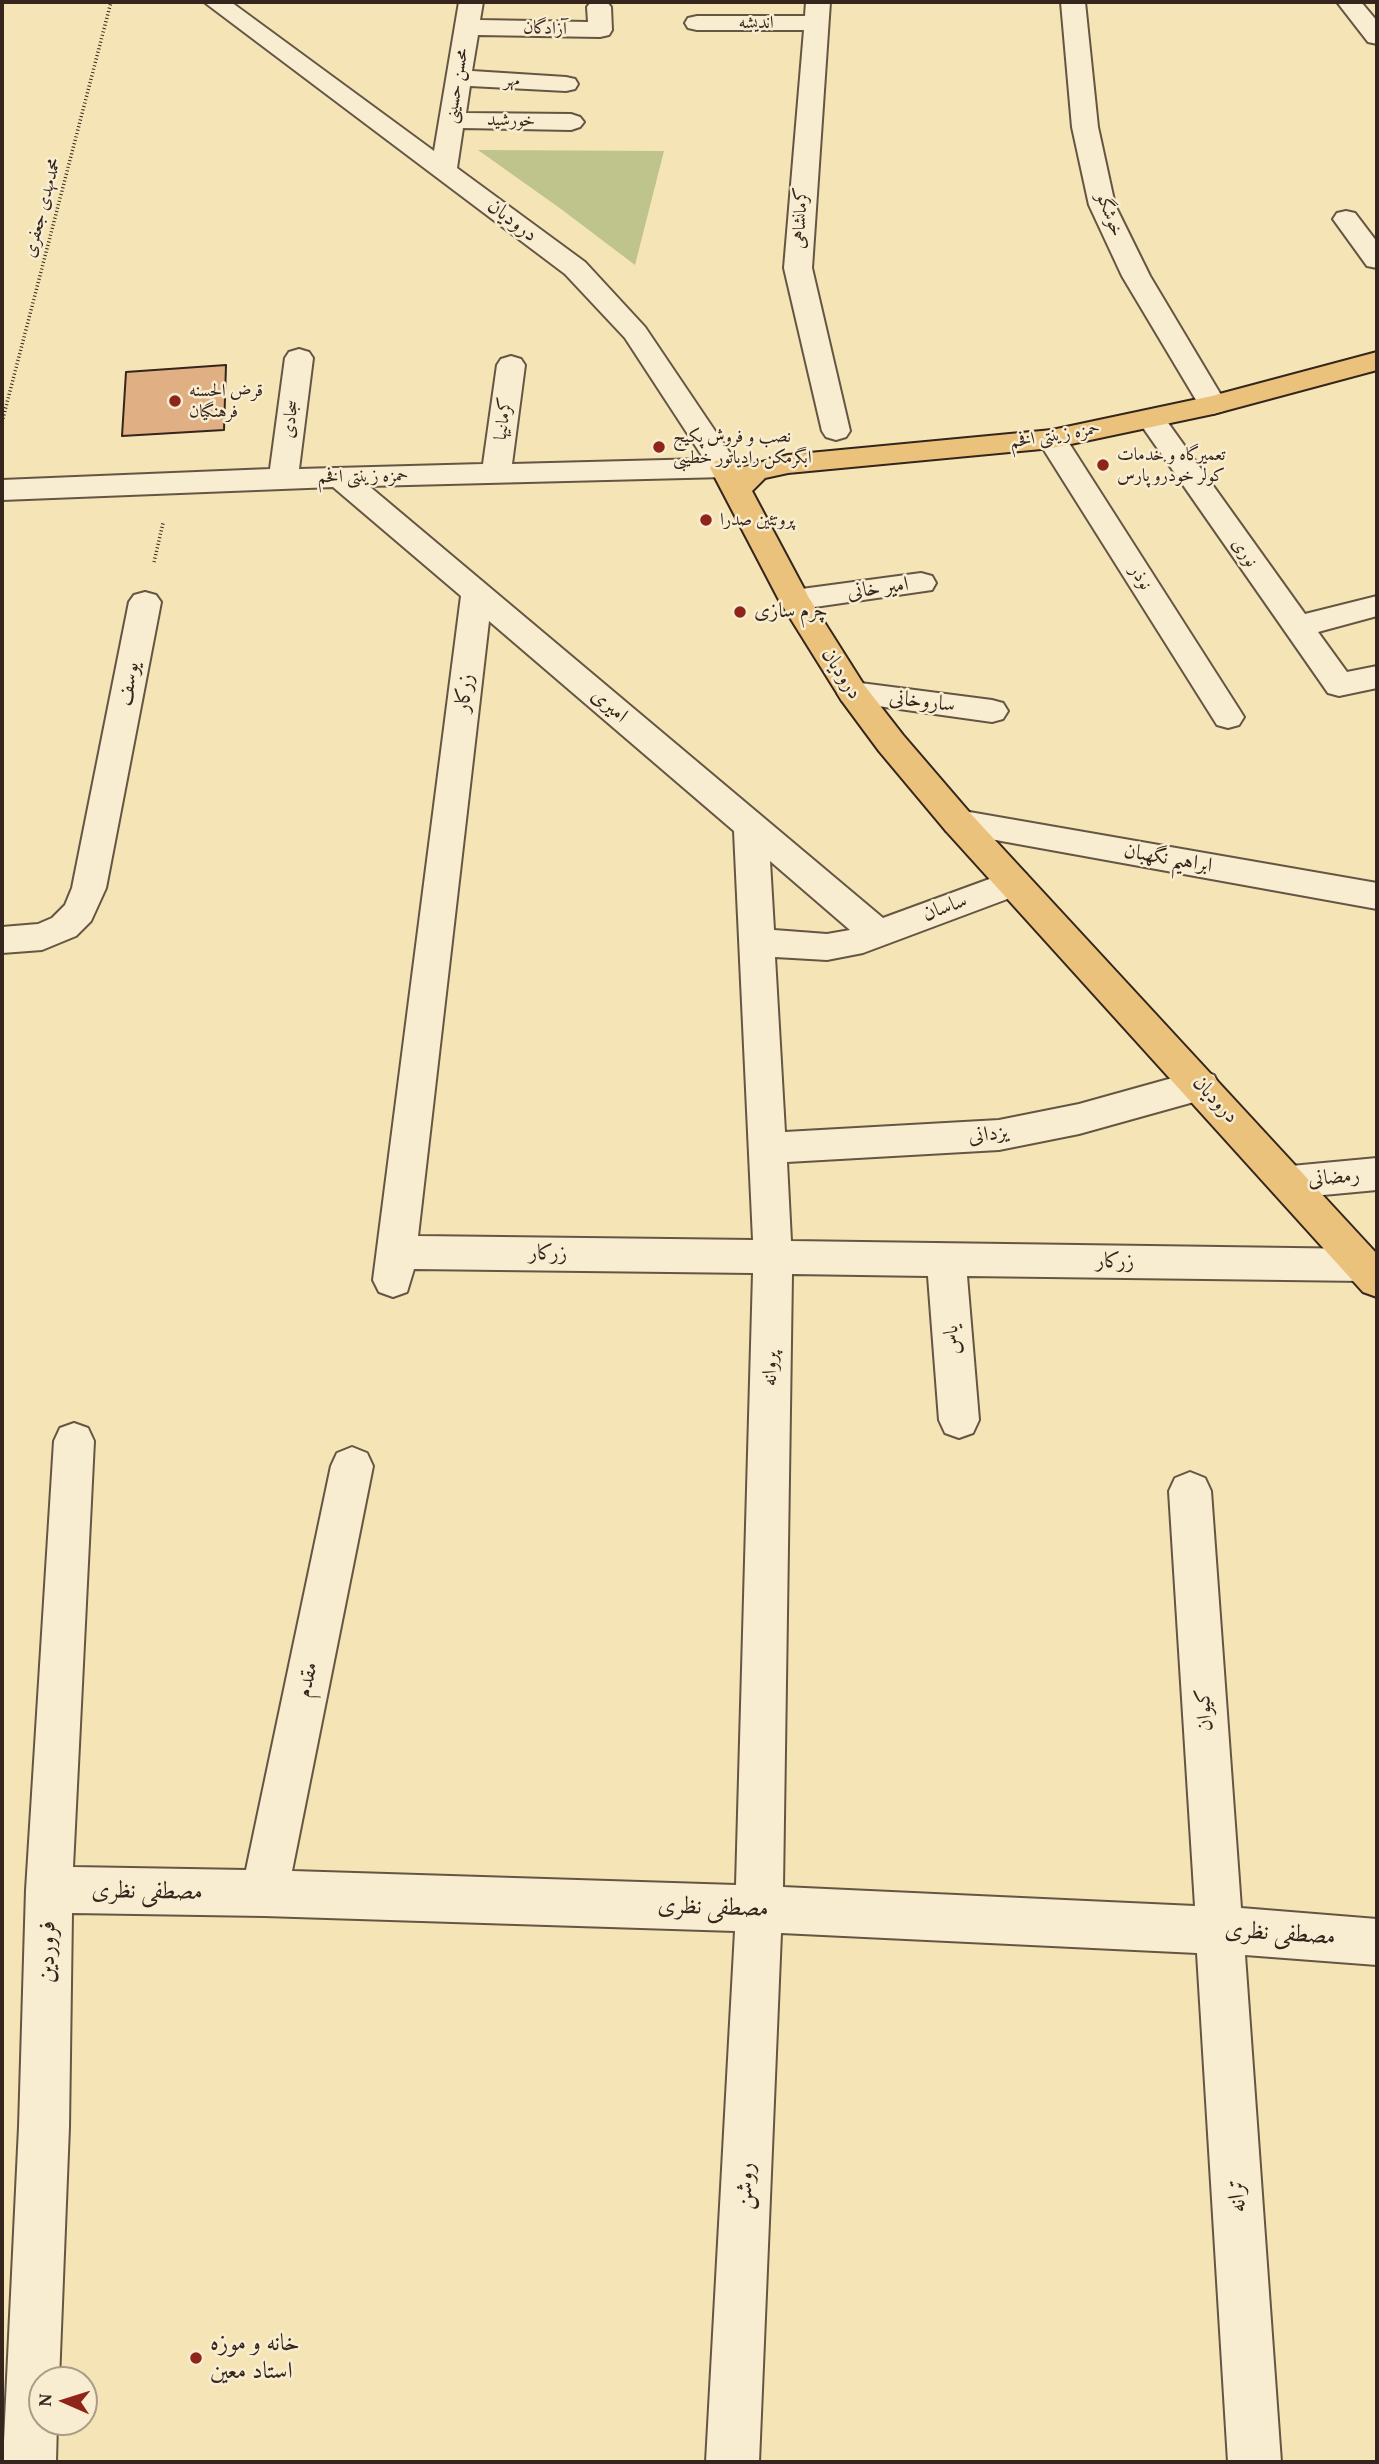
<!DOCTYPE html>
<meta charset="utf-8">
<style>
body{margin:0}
#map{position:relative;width:1379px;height:2464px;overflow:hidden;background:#f4e4b6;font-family:"Gentium Book Plus",serif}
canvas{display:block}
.frame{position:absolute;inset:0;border:4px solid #35251d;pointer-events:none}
.north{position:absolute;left:28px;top:2366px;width:70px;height:70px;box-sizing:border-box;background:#f8edd0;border:2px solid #aa9d88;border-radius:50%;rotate:273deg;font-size:19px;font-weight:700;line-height:28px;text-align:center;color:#35251d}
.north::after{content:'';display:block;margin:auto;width:24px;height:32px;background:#8f2418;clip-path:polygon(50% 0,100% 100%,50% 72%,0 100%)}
</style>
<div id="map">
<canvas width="1379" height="2464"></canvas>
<div class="frame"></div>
<div class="north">N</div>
</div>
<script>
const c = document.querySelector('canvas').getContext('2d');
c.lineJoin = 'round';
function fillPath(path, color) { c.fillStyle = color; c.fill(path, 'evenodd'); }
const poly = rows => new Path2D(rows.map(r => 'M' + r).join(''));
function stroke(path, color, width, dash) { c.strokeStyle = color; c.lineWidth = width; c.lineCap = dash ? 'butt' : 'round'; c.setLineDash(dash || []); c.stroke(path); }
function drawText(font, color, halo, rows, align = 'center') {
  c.font = font + ' "Gentium Book Plus",Amiri,serif'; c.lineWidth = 5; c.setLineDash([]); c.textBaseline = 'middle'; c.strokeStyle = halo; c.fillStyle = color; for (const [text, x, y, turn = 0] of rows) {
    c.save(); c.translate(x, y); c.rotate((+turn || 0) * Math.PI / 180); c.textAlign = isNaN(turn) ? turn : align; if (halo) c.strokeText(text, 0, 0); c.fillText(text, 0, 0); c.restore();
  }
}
fillPath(poly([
 [478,150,664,151,635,265,561,209]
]), '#bfc38c');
const building = poly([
 [226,365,224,430,122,436,126,372,226,365]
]);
fillPath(building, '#e0b084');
stroke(building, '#35251d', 2);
const minor = poly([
 [204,2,231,2,434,151,459,2,483,2,480,20,588,22,587,7,591,2,607,2,611,7,612,30,609,35,600,37,478,35,472,71,566,77,575,79,578,84,575,89,566,91,470,86,466,113,571,114,580,117,584,122,580,127,571,130,463,128,457,168,585,262,645,327,740,468,735,475,725,477,369,486,883,918,1014,870,1026,874,1031,883,1026,892,863,953,827,960,775,957,785,1132,999,1120,1079,1104,1201,1070,1214,1075,1219,1085,1214,1095,1201,1100,1079,1134,999,1150,787,1162,791,1241,1364,1249,1377,1253,1377,1277,1364,1281,967,1276,979,1420,973,1433,959,1438,945,1433,939,1420,928,1276,792,1274,783,1887,1195,1906,1169,1491,1175,1478,1190,1472,1205,1478,1211,1491,1241,1908,1377,1919,1377,1965,1245,1955,1281,2462,1228,2462,1197,1953,781,1933,759,2462,706,2462,735,1931,264,1916,72,1913,69,2127,59,2380,42,2380,42,2422,57,2422,56,2462,3,2462,19,2127,26,1890,54,1441,60,1428,74,1423,88,1428,94,1441,73,1867,246,1870,331,1466,337,1453,352,1447,367,1453,373,1466,292,1871,736,1885,753,1273,414,1269,407,1292,393,1297,379,1292,373,1280,461,596,333,487,2,500,2,480,270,469,285,358,289,352,299,349,309,352,313,358,299,469,483,464,497,365,501,359,511,356,521,359,525,365,512,464,704,459,625,338,565,274,204,2],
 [489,621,734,831,753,1240,418,1236,489,621],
 [770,861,850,930,827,934,774,930,770,861],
 [806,2,830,2,812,268,850,431,846,437,836,440,826,437,822,431,784,268,804,30,697,30,688,28,685,23,688,18,697,16,805,16,806,2],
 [1061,2,1085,2,1098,127,1115,205,1150,276,1227,405,1223,411,1213,414,1203,411,1199,405,1122,276,1089,205,1072,127,1061,2],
 [1337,2,1361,2,1377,21,1377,44,1368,42,1337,2],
 [1346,211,1355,213,1377,242,1377,268,1367,266,1333,219,1337,213,1346,211],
 [1151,410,1161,413,1305,614,1377,596,1377,616,1318,632,1347,672,1377,666,1377,688,1339,696,1328,693,1137,419,1141,413,1151,410],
 [1052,430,1062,432,1239,709,1244,717,1239,725,1228,728,1217,725,1037,439,1042,432,1052,430],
 [921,573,932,576,936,583,932,590,794,610,783,607,779,600,783,593,794,590,921,573],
 [145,592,156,595,161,602,106,888,91,921,76,936,42,950,2,953,2,927,38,924,52,918,65,905,72,888,129,602,134,595,145,592],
 [853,682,992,700,1003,703,1008,711,1003,719,992,722,842,701,837,693,842,685,853,682],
 [958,810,1377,883,1377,909,946,831,941,822,946,813,958,810],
 [1377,1158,1377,1190,1291,1198,1278,1193,1272,1182,1278,1171,1291,1166,1377,1158]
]);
const major = poly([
 [1377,352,1377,370,1213,414,1052,448,788,473,765,478,752,491,809,598,864,685,903,735,970,813,1377,1254,1377,1297,1363,1292,946,831,879,751,842,701,779,600,710,468,715,461,725,459,735,461,740,468,788,455,1052,430,1212,396,1377,352]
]);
stroke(minor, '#655543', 4);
stroke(major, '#35251d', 4);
stroke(poly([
 [2,422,111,2],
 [154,562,163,523]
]), '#35251d', 3.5, [1, 2.5]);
fillPath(minor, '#f8edd0');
fillPath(major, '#eac27b');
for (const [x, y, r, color] of [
 [175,401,7,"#8f2418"],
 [659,447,7,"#8f2418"],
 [1103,465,7,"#8f2418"],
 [706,520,7,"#8f2418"],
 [740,612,7,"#8f2418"],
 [196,2358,7,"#8f2418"]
]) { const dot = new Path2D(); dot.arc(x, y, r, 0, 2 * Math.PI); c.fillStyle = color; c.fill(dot); stroke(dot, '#f8edd0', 2.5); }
drawText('18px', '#35251d', '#f8edd0', [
 ["اندیشه",756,23],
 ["آزادگان",545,29,2],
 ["مهر",512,81,4],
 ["محسن حسینی",457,86,-81],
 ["خورشید",511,121,1],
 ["محمدمهدی جعفری",43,208,-75],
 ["خوشگو",1109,215,69],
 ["کرمانشاهی",801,218,-87],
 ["سجادی",291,419,-83],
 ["کرمانیها",504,419,-82],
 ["حمزه زینتی افخم",1055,436,-9],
 ["حمزه زینتی افخم",363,477,-1],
 ["نوری",1244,553,55],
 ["نوذر",1140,578,58]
]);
drawText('18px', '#35251d', '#f8edd0', [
 ["قرض الحسنه",189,391],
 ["فرهنگیان",189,412],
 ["نصب و فروش پکیج",673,437],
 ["ابگرمکن رادیاتور خطیبی",673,458],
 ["تعمیرگاه و خدمات",1117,455],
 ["کولر خودرو پارس",1117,476],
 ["پروتئین صدرا",720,520]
], 'left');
drawText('21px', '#35251d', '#f8edd0', [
 ["درودیان",512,221,37],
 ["امیر خانی",878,589,-8],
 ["درودیان",841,674,57],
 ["یوسف",129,684,-79],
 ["زرکار",465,693,-83],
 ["ساروخانی",922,702,7],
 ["امیری",609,706,41],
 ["ابراهیم نگهبان",1168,859,10],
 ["ساسان",945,908,-20],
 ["درودیان",1215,1100,47],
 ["یزدانی",988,1135,-7],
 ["رمضانی",1334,1178,-5],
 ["زرکار",548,1254,1],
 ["زرکار",1115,1262,1],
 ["یاس",953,1340,-95],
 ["پروانه",771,1369,-89],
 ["مقدم",308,1680,-78],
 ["کیوان",1205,1710,-94]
]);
drawText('21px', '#35251d', '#f8edd0', [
 ["چرم سازی",754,612]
], 'left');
drawText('24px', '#35251d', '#f8edd0', [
 ["مصطفی نظری",147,1892,1],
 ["مصطفی نظری",713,1908,2],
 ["مصطفی نظری",1280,1934,4],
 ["فروردین",48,1952,-89],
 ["روشن",746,2186,-87],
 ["ترانه",1238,2196,-94]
]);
drawText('24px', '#35251d', '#f8edd0', [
 ["خانه و موزه",210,2344],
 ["استاد معین",210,2372]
], 'left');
</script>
